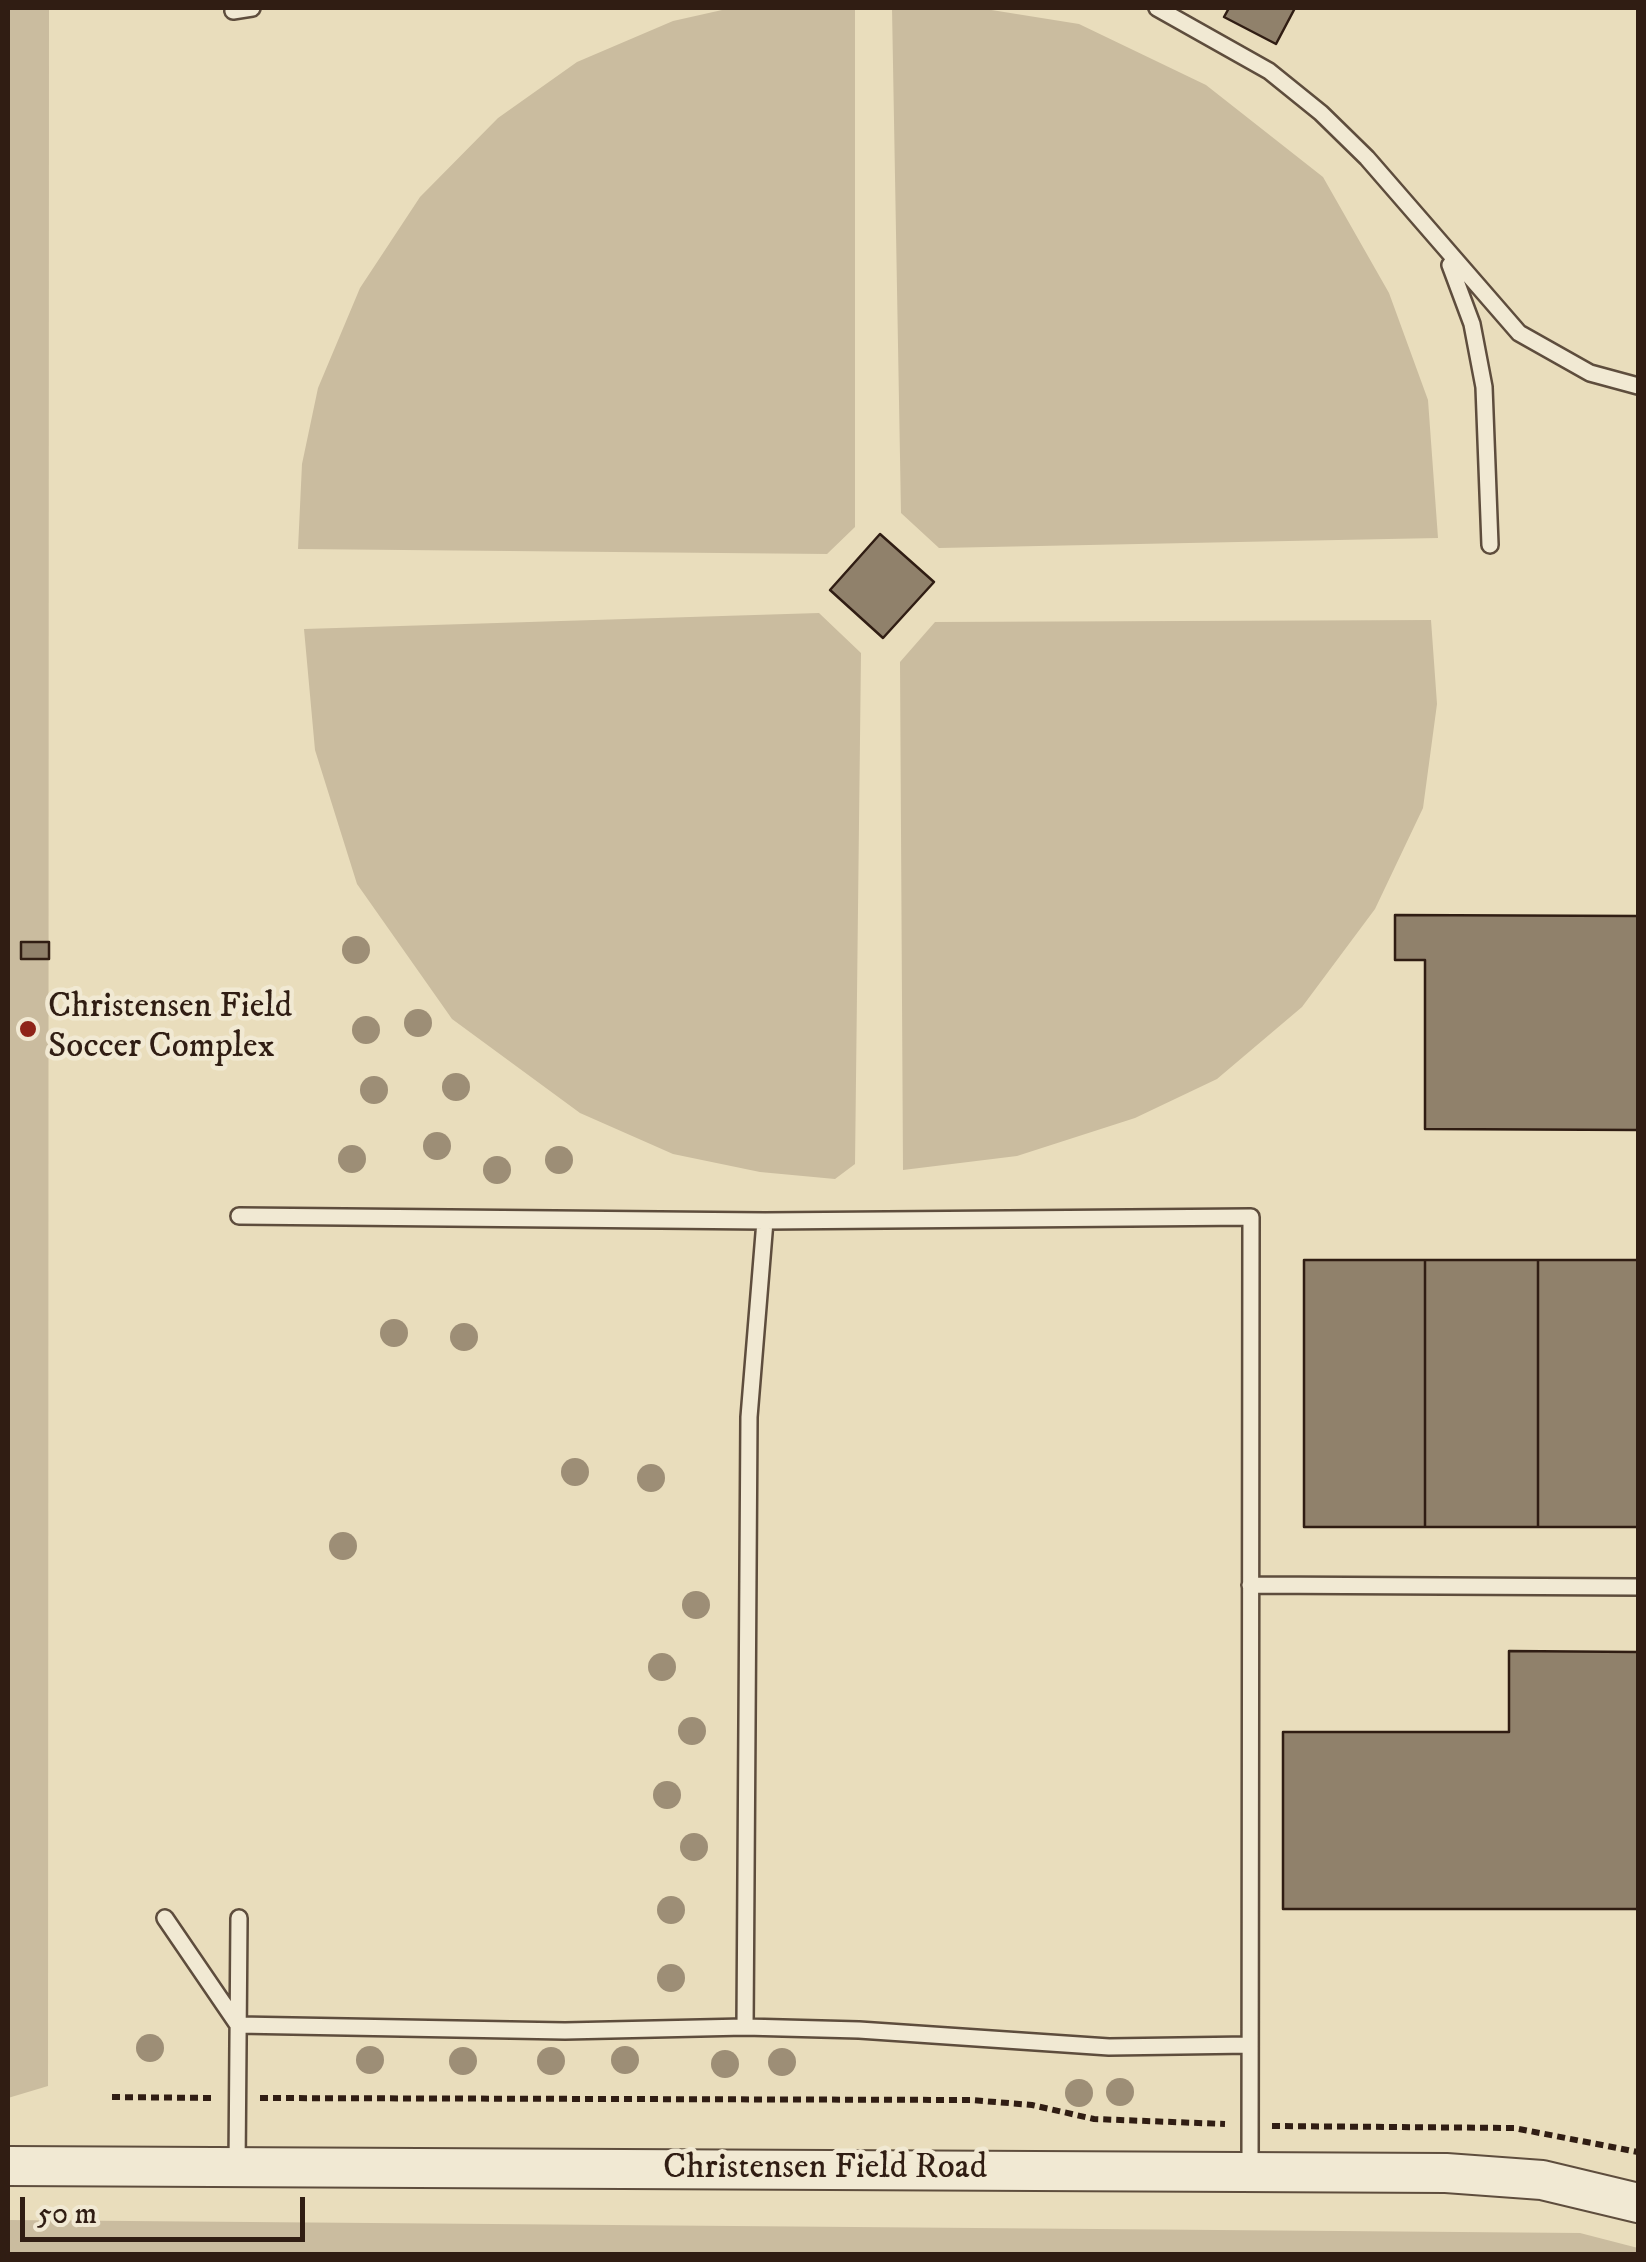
<!DOCTYPE html>
<style>
body{margin:0}
#map{position:relative;width:1646px;height:2262px;overflow:hidden;background:#e9ddbc;font-family:"IM FELL DW Pica",serif}
canvas{display:block}
.frame{position:absolute;inset:0;border:10px solid #301d13;pointer-events:none}
.scale{position:absolute;left:20px;top:2197px;width:285px;height:45px;box-sizing:border-box;border:5px solid #301d13;border-top:0;padding-left:12px;font-size:30px;line-height:35px;white-space:nowrap;color:#301d13;-webkit-text-stroke:8px #f1e9d3;paint-order:stroke}
</style>
<div id="map">
<canvas width="1646" height="2262"></canvas>
<div class="frame"></div>
<div class="scale">50 m</div>
</div>
<script>
const c = document.querySelector('canvas').getContext('2d');
c.lineJoin = 'round';
function fillPath(path, color) { c.fillStyle = color; c.fill(path, 'evenodd'); }
const poly = rows => new Path2D(rows.map(r => 'M' + r).join(''));
function stroke(path, color, width, dash) { c.strokeStyle = color; c.lineWidth = width; c.lineCap = dash ? 'butt' : 'round'; c.setLineDash(dash || []); c.stroke(path); }
function drawText(font, color, halo, rows, align = 'center') {
  c.font = font + ' "IM FELL DW Pica",serif'; c.lineWidth = 9; c.setLineDash([]); c.textBaseline = 'middle'; c.strokeStyle = halo; c.fillStyle = color; for (const [text, x, y, turn = 0] of rows) {
    c.save(); c.translate(x, y); c.rotate((+turn || 0) * Math.PI / 180); c.textAlign = isNaN(turn) ? turn : align; if (halo) c.strokeText(text, 0, 0); c.fillText(text, 0, 0); c.restore();
  }
}
fillPath(poly([
 [8,8,49,8,48,2086,8,2098],
 [731,8,855,8,855,527,827,554,298,549,302,464,318,388,360,288,420,197,498,118,577,62,673,21],
 [892,8,979,8,1079,24,1206,85,1323,177,1389,293,1428,400,1438,538,939,548,901,513],
 [819,613,861,653,855,1164,835,1179,760,1172,673,1154,580,1113,452,1019,357,884,315,750,304,629],
 [1431,620,1437,704,1423,808,1375,909,1302,1007,1217,1079,1135,1118,1017,1156,903,1170,900,662,935,622],
 [8,2220,1580,2233,1638,2248,1638,2254,8,2254]
]), '#cabc9f');
const building = poly([
 [1229,8,1295,8,1276,44,1224,17,1229,8],
 [880,534,934,582,883,638,830,590,880,534],
 [1395,915,1638,916,1638,1130,1425,1129,1425,960,1395,960,1395,915],
 [21,942,49,942,49,959,21,959,21,942],
 [1304,1260,1425,1260,1425,1527,1304,1527,1304,1260],
 [1425,1260,1538,1260,1538,1527,1425,1527,1425,1260],
 [1538,1260,1638,1260,1638,1527,1538,1527,1538,1260],
 [1509,1651,1638,1652,1638,1909,1283,1909,1283,1732,1509,1732,1509,1651]
]);
fillPath(building, '#90816b');
stroke(building, '#301d13', 2.5);
const service = poly([
 [1157,8,1269,71,1321,113,1367,158,1519,333,1590,373,1638,386],
 [233,11,252,8],
 [1450,265,1472,324,1484,387,1490,545],
 [239,1216,765,1221,1251,1217,1250,2171],
 [1250,1585,1638,1587],
 [165,1918,238,2025],
 [238,2025,565,2031,745,2027,859,2030,1109,2047,1250,2045],
 [745,2027,749,1417,765,1221],
 [237,2168,239,1918]
]);
const tertiary = poly([
 [8,2166,1446,2173,1542,2180,1638,2203]
]);
stroke(service, '#5e4d3d', 20);
stroke(tertiary, '#5e4d3d', 42);
stroke(poly([
 [112,2097,212,2098],
 [260,2098,971,2100,1032,2105,1094,2119,1225,2124],
 [1272,2126,1514,2128,1638,2152]
]), '#301d13', 6, [8, 5]);
stroke(service, '#f1e9d3', 15);
stroke(tertiary, '#f1e9d3', 38);
c.fillStyle = '#9d8e76';
for (const [x, y] of [
 [356,950],
 [418,1023],
 [366,1030],
 [456,1087],
 [374,1090],
 [437,1146],
 [352,1159],
 [559,1160],
 [497,1170],
 [394,1333],
 [464,1337],
 [575,1472],
 [651,1478],
 [343,1546],
 [696,1605],
 [662,1667],
 [692,1731],
 [667,1795],
 [694,1847],
 [671,1910],
 [671,1978],
 [150,2048],
 [370,2060],
 [625,2060],
 [463,2061],
 [551,2061],
 [782,2062],
 [725,2064],
 [1120,2092],
 [1079,2093]
]) { c.beginPath(); c.arc(x, y, 14, 0, 2 * Math.PI); c.fill(); }
for (const [x, y, r, color] of [
 [28,1029,10,"#8f2418"]
]) { const dot = new Path2D(); dot.arc(x, y, r, 0, 2 * Math.PI); c.fillStyle = color; c.fill(dot); stroke(dot, '#f1e9d3', 4); }
drawText('35px', '#301d13', '#f1e9d3', [
 ["Christensen Field",48,1009],
 ["Soccer Complex",48,1049]
], 'left');
drawText('35px', '#301d13', '#f1e9d3', [
 ["Christensen Field Road",825,2170]
]);
</script>
